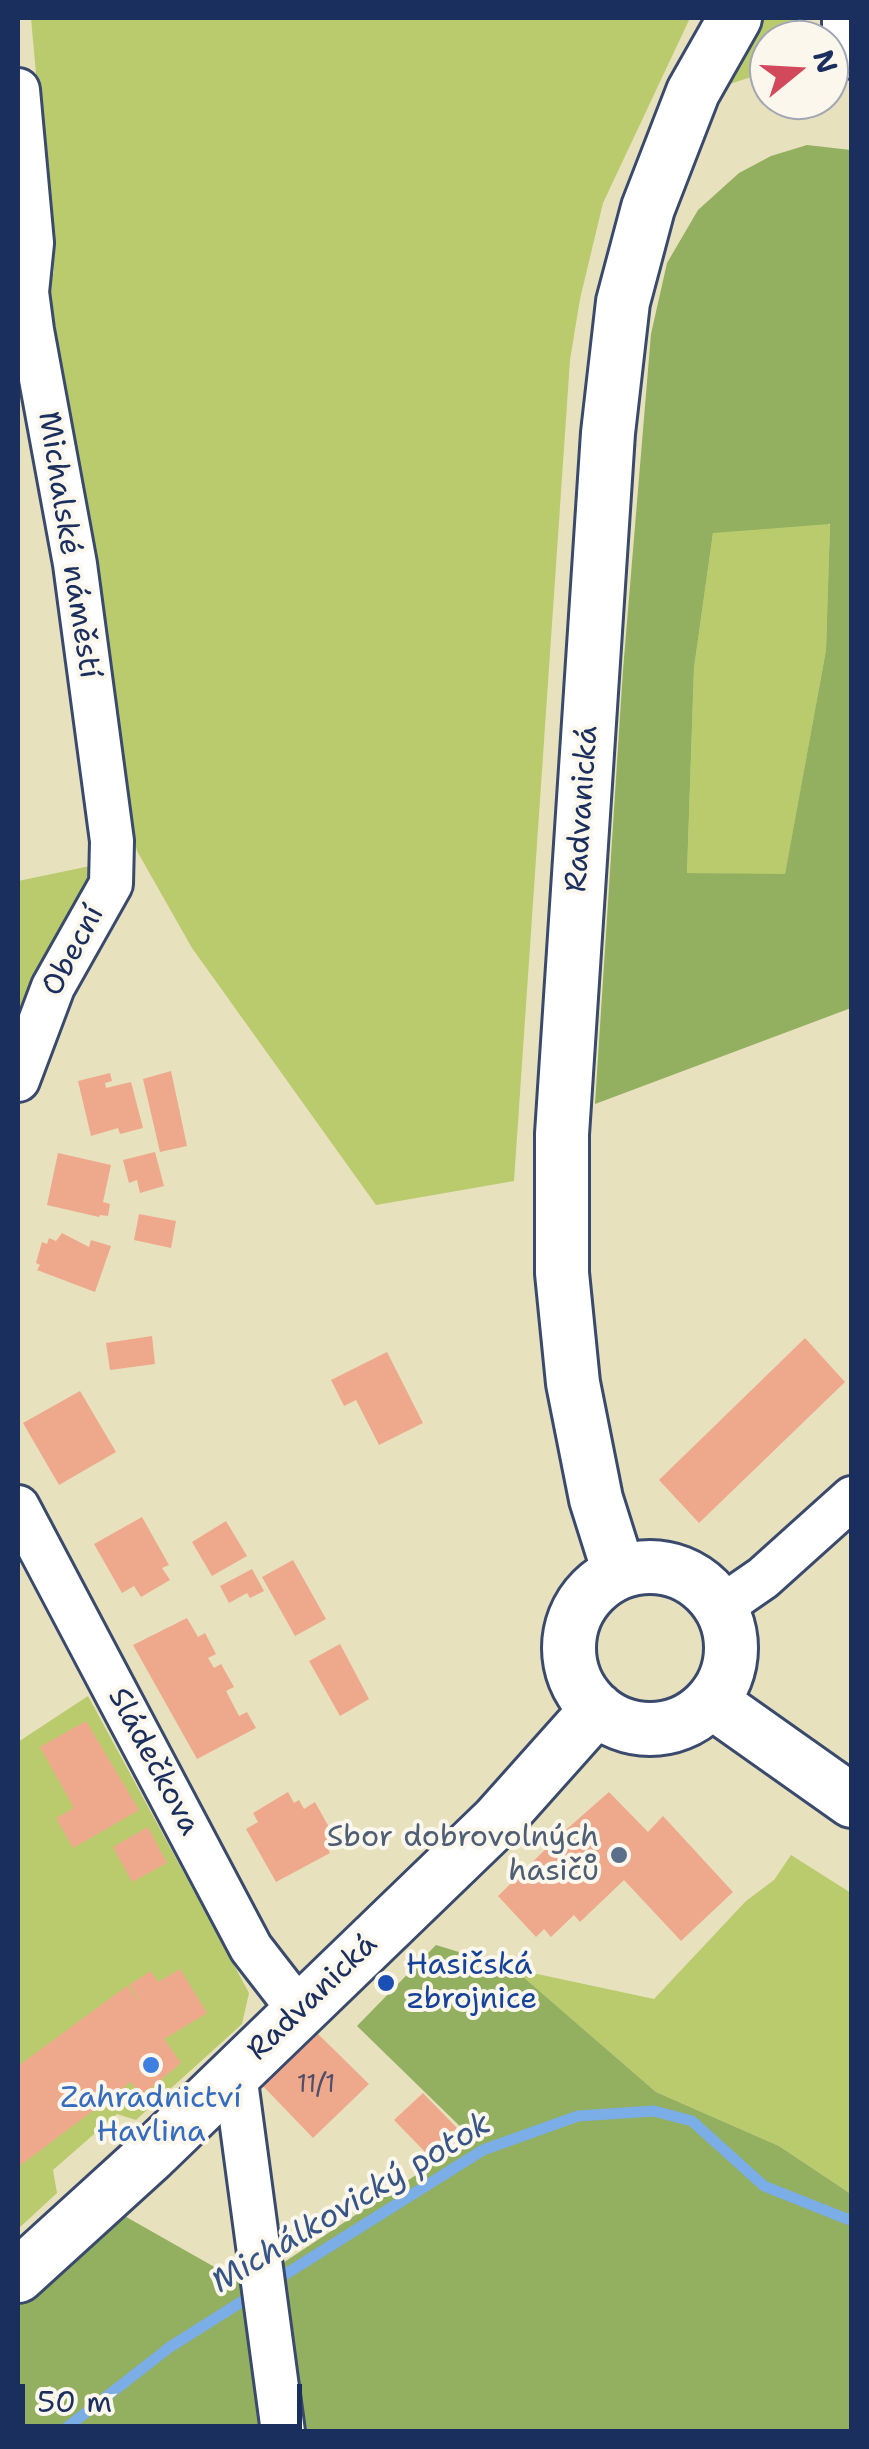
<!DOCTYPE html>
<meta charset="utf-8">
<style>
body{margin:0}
#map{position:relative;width:869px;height:2449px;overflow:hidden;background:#e7e1be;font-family:"Shantell Sans",sans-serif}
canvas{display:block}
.frame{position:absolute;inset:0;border:20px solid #1b2f5e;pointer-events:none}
.north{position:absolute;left:749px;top:20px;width:100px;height:100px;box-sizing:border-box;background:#fbf7ec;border:2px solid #a1a7b3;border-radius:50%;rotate:72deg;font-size:28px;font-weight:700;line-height:40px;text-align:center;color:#1b2f5e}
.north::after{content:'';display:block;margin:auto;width:35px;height:45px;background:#d1495b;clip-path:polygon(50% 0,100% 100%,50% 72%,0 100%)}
.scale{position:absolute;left:20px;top:2384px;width:282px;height:45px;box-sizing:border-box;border:5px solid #1b2f5e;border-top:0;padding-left:12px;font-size:30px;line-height:35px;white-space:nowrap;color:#1b2f5e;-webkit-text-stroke:8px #fbf7ec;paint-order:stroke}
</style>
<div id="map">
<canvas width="869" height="2449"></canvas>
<div class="frame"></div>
<div class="north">N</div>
<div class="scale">50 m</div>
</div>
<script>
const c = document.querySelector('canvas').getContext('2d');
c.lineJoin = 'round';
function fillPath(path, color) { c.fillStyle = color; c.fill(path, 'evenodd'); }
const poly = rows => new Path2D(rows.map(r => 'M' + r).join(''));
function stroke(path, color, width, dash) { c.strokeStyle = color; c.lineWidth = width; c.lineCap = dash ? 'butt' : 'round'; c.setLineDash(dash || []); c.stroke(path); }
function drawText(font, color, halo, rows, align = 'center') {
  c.font = font + ' "Shantell Sans",sans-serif'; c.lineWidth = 8; c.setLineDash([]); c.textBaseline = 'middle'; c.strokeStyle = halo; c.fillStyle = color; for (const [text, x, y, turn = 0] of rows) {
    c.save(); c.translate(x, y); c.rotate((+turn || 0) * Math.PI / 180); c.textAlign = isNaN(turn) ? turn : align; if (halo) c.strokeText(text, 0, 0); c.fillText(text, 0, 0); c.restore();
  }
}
fillPath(poly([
 [31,18,690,18,603,203,580,299,570,360,514,1181,376,1205,192,948,137,851,107,715,34,286,54,273],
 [763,18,795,18,802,40,769,40,769,71,727,85],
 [705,416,830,525,826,650,785,875,687,873,694,668,713,533],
 [95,865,18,1014,18,1015,18,881],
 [88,1696,249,1993,242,2024,136,2120,117,2114,53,2170,57,2193,18,2229,18,1742],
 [791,1855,851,1893,851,2194,779,2146,656,2092,514,1969,654,1999,746,1901,774,1880]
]), '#bacb6d');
fillPath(poly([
 [807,145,851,150,851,1008,595,1104,623,670,651,334,667,263,698,210,739,173,771,156],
 [830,524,826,650,785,874,687,873,694,668,713,533],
 [436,1945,514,1969,656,2092,779,2146,851,2194,851,2431,18,2431,18,2307,121,2214,248,2286,472,2138,357,2026]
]), '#93af60');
stroke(poly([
 [273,2282,483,2150,578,2116,654,2111,692,2121,764,2186,852,2221],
 [61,2432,170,2347,257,2292]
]), '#7bade7', 11);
fillPath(poly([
 [171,1071,187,1146,160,1152,143,1079],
 [110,1073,112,1081,105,1083,106,1088,131,1082,143,1128,120,1134,118,1128,91,1136,78,1081],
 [155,1152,164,1186,140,1193,137,1180,129,1183,123,1160],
 [58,1153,111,1165,103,1202,110,1204,108,1216,100,1215,99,1217,47,1205],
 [139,1214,176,1221,171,1248,134,1240],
 [62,1233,89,1247,91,1240,111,1246,95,1292,37,1270,40,1265,36,1263,42,1242,47,1244,49,1238,56,1241],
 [152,1336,155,1364,110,1370,106,1343],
 [805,1338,845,1382,699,1523,659,1480],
 [387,1352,423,1423,379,1445,356,1400,344,1406,331,1380],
 [80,1391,116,1452,59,1485,23,1423],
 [142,1517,169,1565,162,1568,170,1580,141,1597,134,1586,122,1593,94,1544],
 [226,1521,247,1556,212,1576,192,1542],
 [293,1560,326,1619,295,1636,262,1577],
 [252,1569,264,1591,250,1598,247,1593,229,1603,220,1586],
 [187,1618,198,1637,205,1633,216,1654,208,1658,214,1668,221,1664,234,1687,226,1691,239,1716,247,1712,256,1728,197,1759,133,1645],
 [340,1644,369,1699,340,1716,309,1661],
 [86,1721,139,1810,73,1848,56,1818,74,1808,40,1747],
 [288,1792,294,1803,299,1800,304,1809,315,1802,335,1838,325,1843,330,1853,276,1882,246,1829,258,1822,253,1813],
 [609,1792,648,1832,663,1816,733,1892,681,1941,624,1880,580,1922,574,1915,551,1937,544,1929,536,1937,498,1896,560,1835],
 [148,1827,167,1863,132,1882,113,1847],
 [180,1969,207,2013,164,2039,181,2063,141,2096,131,2082,18,2167,18,2066,127,1986,141,2003,129,1985,151,1971,158,1982],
 [316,2032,369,2084,313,2138,262,2085],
 [423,2093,457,2128,428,2155,394,2120]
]), '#eea98c');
const minor = poly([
 [844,18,844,35,852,57],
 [18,90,32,243,27,292,32,330,75,564,112,841,111,884,53,987,18,1080],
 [18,1507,251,1948,299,2010],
 [721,1607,763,1578,852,1498],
 [235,2074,283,2432]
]);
const tertiary = poly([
 '569 1648a81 81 0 1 1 162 0a81 81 0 1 1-162 0Z',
 [619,1572,596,1499,573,1383,562,1273,562,1134,608,433,623,302,648,208,693,92,735,18],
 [712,1702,852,1801],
 [18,2276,151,2155,497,1821,597,1709]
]);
stroke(minor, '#3a4a6c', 48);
stroke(tertiary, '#3a4a6c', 58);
stroke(minor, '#fff', 42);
stroke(tertiary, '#fff', 52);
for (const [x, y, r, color] of [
 [619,1855,10,"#5c6f8a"],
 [386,1983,10,"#1a4fb4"],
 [151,2065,10,"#3f7fe0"]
]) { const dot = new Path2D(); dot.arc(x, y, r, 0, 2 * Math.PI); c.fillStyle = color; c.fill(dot); stroke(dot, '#fbf7ec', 4); }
drawText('25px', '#504e6a', null, [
 ["11/1",316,2085]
]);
drawText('30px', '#1b2f5e', '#fbf7ec', [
 ["Michalské náměstí",68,545,81],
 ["Radvanická",583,809,-86],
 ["Obecní",74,951,-62],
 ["Sládečkova",153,1762,62],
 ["Radvanická",313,1998,-44]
]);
drawText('30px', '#4e5e75', '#fbf7ec', [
 ["Sbor dobrovolných",599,1838],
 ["hasičů",599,1872]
], 'right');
drawText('30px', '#164399', '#fbf7ec', [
 ["Hasičská",406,1966],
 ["zbrojnice",406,2000]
], 'left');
drawText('30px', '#366cbe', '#fbf7ec', [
 ["Zahradnictví",151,2099],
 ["Havlina",151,2133]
]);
drawText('italic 32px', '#385587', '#fbf7ec', [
 ["Michálkovický potok",352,2204,-31]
]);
</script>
